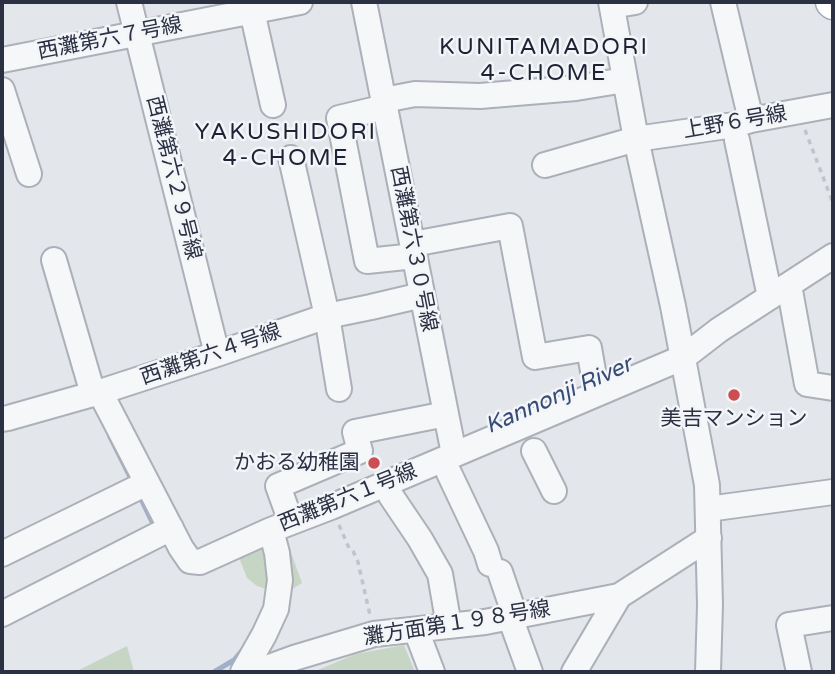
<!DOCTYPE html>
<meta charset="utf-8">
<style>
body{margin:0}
#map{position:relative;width:835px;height:674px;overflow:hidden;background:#e3e6eb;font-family:"Varela Round",sans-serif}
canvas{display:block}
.frame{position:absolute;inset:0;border:4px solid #2b3143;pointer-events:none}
</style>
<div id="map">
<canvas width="835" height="674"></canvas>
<div class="frame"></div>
</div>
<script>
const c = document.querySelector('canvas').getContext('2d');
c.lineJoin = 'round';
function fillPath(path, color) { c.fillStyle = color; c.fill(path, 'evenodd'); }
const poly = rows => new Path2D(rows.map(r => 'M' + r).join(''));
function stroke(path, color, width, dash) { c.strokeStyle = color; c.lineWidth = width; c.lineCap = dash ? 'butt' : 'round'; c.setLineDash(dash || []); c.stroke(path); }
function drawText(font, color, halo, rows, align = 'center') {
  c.font = font + ' "Varela Round","Noto Sans JP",sans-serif'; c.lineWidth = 5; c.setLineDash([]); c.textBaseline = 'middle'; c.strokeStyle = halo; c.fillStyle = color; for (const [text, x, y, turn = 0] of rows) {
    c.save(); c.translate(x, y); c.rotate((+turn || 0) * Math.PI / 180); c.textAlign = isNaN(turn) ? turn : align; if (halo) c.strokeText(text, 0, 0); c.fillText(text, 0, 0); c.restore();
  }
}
fillPath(poly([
 [284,533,302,583,284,594],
 [268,540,274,592,257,586,247,578,240,560,239,554],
 [404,645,415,672,313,672,356,654],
 [127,646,134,672,75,672]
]), '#c7d5c5');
stroke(poly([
 [110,437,132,481],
 [138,493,154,526],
 [214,672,234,660,244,648]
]), '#a0afca', 5);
const minor = poly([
 [129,2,217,354],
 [364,2,454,454],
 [611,2,636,139,673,306,707,485,710,605,708,672],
 [723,2,751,120],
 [612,6,635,2],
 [252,11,273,105],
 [2,60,300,2],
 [2,90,29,174],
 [384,100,415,94,480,96,576,88,625,80],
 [385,107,339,118,367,261,415,256],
 [737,140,770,297],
 [291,158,327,316,339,389],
 [545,165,636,139,734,125,751,120,833,105],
 [413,244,510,226,535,357,589,348,597,394],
 [54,260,93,394],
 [789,285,807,384,833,388],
 [100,392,181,548,190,561,200,562,271,530,331,507,684,357,719,330,833,256],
 [2,419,8,418,100,392,217,354,327,316,371,307,422,295],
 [534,451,554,491],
 [449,473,486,551,490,564],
 [386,483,391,496,420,539,440,574,449,626],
 [708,509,833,492],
 [291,522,278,486,360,451,355,432,446,414],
 [2,554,147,483],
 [500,572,515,616],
 [2,614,171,528],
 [510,617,530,672],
 [416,630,432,672],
 [243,672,264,635,276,609,280,580,277,553,271,530],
 [256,672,294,658,374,634,485,622,619,596],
 [574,672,619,596,709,538],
 [799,672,789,625,833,618]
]);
const major = poly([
 [832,2,833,3]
]);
stroke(minor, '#acb0b9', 28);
stroke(major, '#a3a9b7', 35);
stroke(poly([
 [805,130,833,203],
 [339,525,349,548,353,551,358,562,370,615]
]), '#c1c4ca', 3.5, [5, 5]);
stroke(minor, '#f6f7f9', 24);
stroke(major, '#fff', 32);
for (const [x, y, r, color] of [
 [734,395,7,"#cc4d52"],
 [374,463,7,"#cc4d52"]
]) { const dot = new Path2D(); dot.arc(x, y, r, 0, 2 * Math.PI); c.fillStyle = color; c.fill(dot); stroke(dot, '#f3f5f8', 2.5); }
drawText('21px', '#2b3143', '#f3f5f8', [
 ["西灘第六７号線",110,39,-11],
 ["上野６号線",735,123,-10],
 ["西灘第六２９号線",173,178,76],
 ["西灘第六３０号線",413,249,79],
 ["西灘第六４号線",211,355,-19],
 ["西灘第六１号線",348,498,-22],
 ["灘方面第１９８号線",457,624,-9]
]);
drawText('21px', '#2b3143', '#f3f5f8', [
 ["美吉マンション",734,419],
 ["かおる幼稚園",360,463,"right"]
]);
c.letterSpacing = '2px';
drawText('23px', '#1d2334', '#f3f5f8', [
 ["KUNITAMADORI",544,48],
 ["4-CHOME",544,74],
 ["YAKUSHIDORI",286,133],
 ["4-CHOME",286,159]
]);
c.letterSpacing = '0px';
drawText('italic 23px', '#364c76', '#f3f5f8', [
 ["Kannonji River",559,396,-24]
]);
</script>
